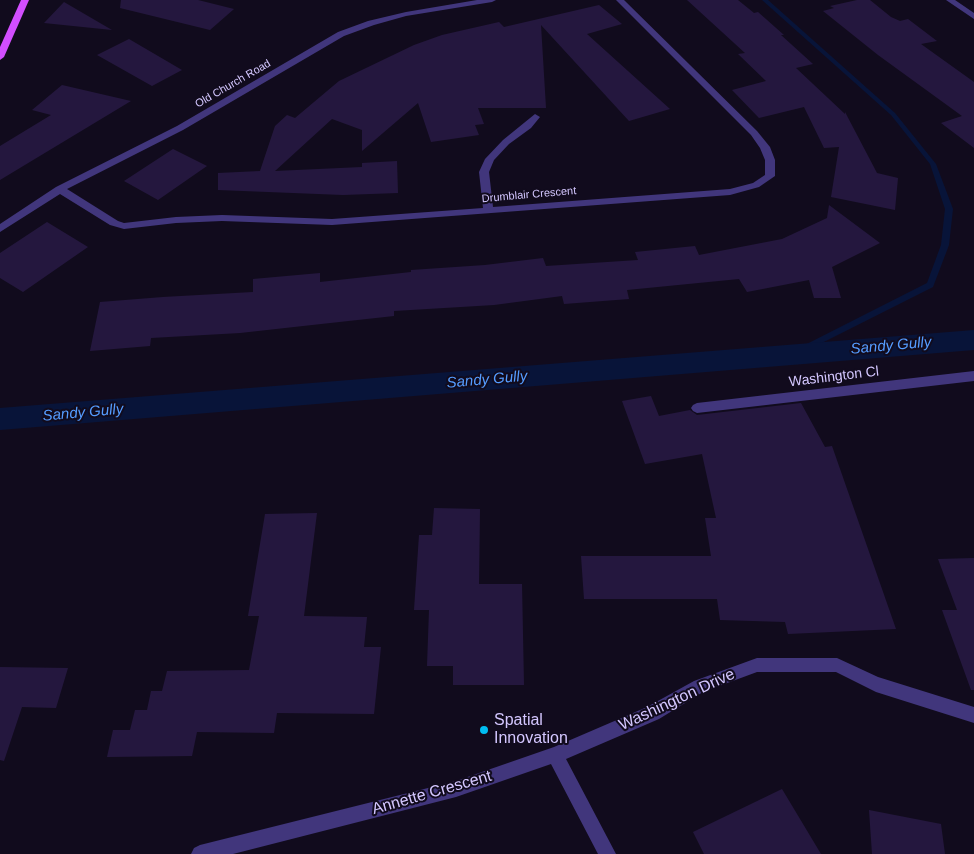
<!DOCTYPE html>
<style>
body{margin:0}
canvas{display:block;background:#110b1d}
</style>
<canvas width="974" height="854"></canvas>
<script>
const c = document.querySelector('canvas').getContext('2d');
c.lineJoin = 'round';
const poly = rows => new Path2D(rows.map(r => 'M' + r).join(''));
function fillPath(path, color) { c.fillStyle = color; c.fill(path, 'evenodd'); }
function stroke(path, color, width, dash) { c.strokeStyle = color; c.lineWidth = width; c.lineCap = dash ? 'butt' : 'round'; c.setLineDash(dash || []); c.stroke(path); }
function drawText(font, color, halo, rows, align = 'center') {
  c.font = font + ' Arial,sans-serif'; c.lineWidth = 4; c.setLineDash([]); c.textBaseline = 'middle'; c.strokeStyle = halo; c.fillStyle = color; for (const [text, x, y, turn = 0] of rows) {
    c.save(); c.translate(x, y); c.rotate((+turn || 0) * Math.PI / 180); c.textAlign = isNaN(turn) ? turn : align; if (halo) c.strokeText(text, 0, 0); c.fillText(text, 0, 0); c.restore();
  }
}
fillPath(poly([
 [762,0,768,0,895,113,936,164,953,209,949,245,933,287,794,357,790,354,791,352,927,283,941,245,945,209,930,164,891,115,762,0]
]), '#081439');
fillPath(poly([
 [974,330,974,350,0,430,0,408,974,330]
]), '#081439');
fillPath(poly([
 [121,0,198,0,234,9,210,30,120,8],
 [687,0,738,0,754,13,758,12,784,35,781,35,813,64,796,68,845,114,845,112,877,173,898,178,895,210,831,197,839,147,824,148,804,107,759,118,732,90,766,81,738,54,745,53],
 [857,0,870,0,891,17,900,21,908,19,937,41,921,44,974,82,974,148,941,123,962,116,878,55,823,11,834,8,830,6],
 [64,2,112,30,44,23],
 [599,5,622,24,587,34,670,109,629,121,541,25,546,108,478,108,484,124,475,125,479,135,431,142,418,103,362,151,362,130,332,119,275,171,362,167,362,163,397,161,398,193,343,195,218,190,218,173,260,171,275,126,287,115,295,118,339,81,414,45,442,35,499,22,504,27],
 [129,39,182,70,152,86,97,55],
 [62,85,131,101,0,180,0,146,51,115,32,110],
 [173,149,207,166,158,200,124,181],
 [829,205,880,243,832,267,841,298,814,298,809,280,747,292,739,279,627,290,629,299,564,304,562,296,494,305,394,311,394,316,312,325,240,333,151,338,150,346,90,351,100,302,163,297,253,292,253,279,320,273,320,282,411,272,411,270,485,265,543,258,546,266,638,260,635,252,695,246,699,255,782,239,827,218],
 [47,222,88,247,23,292,0,278,0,253],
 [651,396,659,416,690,410,697,415,801,403,825,447,832,446,896,629,788,634,785,622,720,620,717,599,584,599,581,556,711,556,705,518,716,518,702,454,645,464,622,401],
 [434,508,480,509,479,584,522,584,524,685,453,685,453,666,427,666,429,610,414,610,419,535,432,535],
 [317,513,304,616,367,617,364,647,381,647,374,714,277,713,274,733,197,732,192,756,107,757,113,730,130,730,135,710,147,710,151,691,162,691,167,671,249,670,259,616,248,616,265,514],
 [974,558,974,690,971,690,942,610,957,610,938,559],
 [0,667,68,668,56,708,22,707,4,761,0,760],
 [782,789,821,854,704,854,693,832],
 [869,810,941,824,945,854,872,854]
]), '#24173e');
fillPath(poly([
 [477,0,496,0,492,2,406,16,374,25,344,36,183,130,67,189,118,221,124,223,176,217,222,215,332,219,483,208,479,172,485,159,503,140,535,114,540,117,531,128,509,144,494,160,489,172,493,207,730,189,753,183,765,175,765,160,760,148,751,135,616,0,624,0,757,131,770,147,775,160,775,176,759,187,730,195,332,225,222,221,176,223,124,229,110,225,60,194,0,232,0,224,56,187,177,126,338,32,368,21,406,12,477,0],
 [946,0,955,0,974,13,974,19,946,0],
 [974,371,974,381,697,413,693,411,691,408,693,405,697,403,974,371],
 [757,658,837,658,878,677,974,707,974,723,876,692,836,672,757,672,703,692,659,719,566,759,616,854,598,854,551,764,456,797,233,854,191,854,194,848,200,845,456,781,554,747,647,707,694,681,757,658]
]), '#41367c');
fillPath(poly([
 [21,0,29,0,4,57,0,60,0,47,21,0]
]), '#d24eff');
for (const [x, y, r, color] of [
 [484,730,5,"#00bdf2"]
]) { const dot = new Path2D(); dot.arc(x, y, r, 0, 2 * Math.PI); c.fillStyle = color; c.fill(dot); stroke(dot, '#110b1d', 2); }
drawText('11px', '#d4c7ff', '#110b1d', [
 ["Old Church Road",233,84,-30],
 ["Drumblair Crescent",529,195,-5]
]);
drawText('14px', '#d4c7ff', '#110b1d', [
 ["Washington Cl",834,377,-7]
]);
drawText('italic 15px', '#559cff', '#110b1d', [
 ["Sandy Gully",891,346,-5],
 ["Sandy Gully",487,380,-5],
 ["Sandy Gully",83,413,-5]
]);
drawText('16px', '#d4c7ff', '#110b1d', [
 ["Washington Drive",677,700,-25],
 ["Annette Crescent",432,793,-16]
]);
drawText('16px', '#d4c7ff', '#110b1d', [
 ["Spatial",494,721],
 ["Innovation",494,739]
], 'left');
</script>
